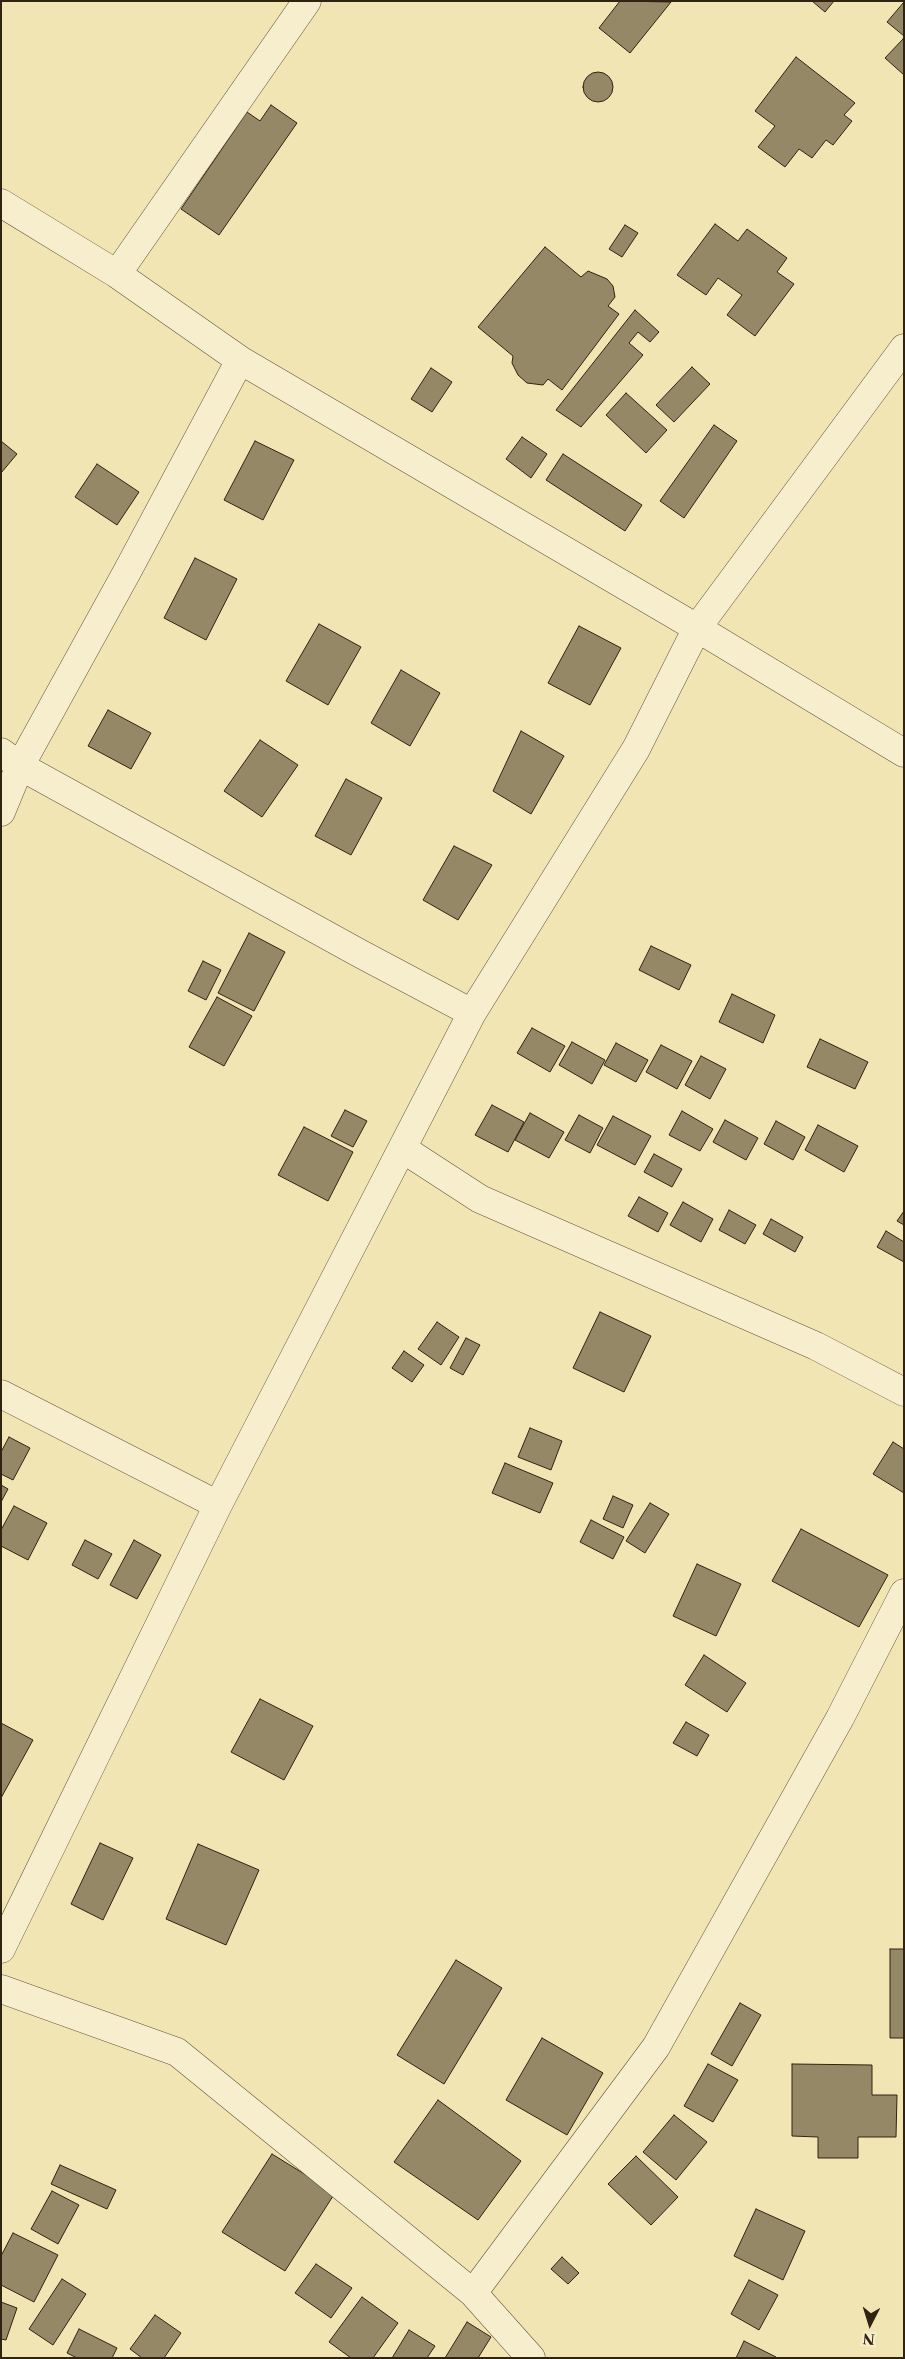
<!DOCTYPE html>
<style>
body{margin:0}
#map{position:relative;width:905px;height:2359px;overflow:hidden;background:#f2e5b4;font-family:"Libre Caslon Text",serif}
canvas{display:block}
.frame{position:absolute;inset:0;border:2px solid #302312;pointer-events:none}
.north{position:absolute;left:845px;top:2299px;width:50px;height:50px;-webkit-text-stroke:4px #f7eece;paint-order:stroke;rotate:185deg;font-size:14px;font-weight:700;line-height:20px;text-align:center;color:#302312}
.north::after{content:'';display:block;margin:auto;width:18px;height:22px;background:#302312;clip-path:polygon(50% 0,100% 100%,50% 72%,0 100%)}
</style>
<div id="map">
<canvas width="905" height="2359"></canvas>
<div class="frame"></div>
<div class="north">N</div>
</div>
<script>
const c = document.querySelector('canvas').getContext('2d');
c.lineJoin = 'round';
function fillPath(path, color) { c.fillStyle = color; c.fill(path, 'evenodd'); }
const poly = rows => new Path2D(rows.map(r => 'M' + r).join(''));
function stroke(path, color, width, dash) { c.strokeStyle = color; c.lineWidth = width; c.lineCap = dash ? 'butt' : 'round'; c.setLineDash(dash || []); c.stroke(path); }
const building = poly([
 [620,1,671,2,630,53,599,28,620,1],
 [812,1,834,1,825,12,812,1],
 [904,2,904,36,887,22,904,2],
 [903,39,904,40,904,75,885,58,903,39],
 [796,57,855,103,844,115,852,121,833,145,826,140,812,158,799,149,785,167,758,147,775,126,755,111,796,57],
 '583 87a15 15 0 1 1 30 0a15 15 0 1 1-30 0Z',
 [271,105,297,123,219,235,181,209,247,112,260,121,271,105],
 [715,224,738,241,747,229,787,258,777,272,794,284,755,336,727,315,742,295,718,278,706,295,677,275,715,224],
 [625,225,638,233,622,257,609,249,625,225],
 [545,247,581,277,588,271,607,279,613,286,615,297,608,306,619,314,562,390,548,379,543,385,527,383,518,375,512,363,513,356,478,327,545,247],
 [635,310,659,332,650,342,638,332,629,343,643,355,581,427,556,410,635,310],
 [692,367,710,384,674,422,656,405,692,367],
 [431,368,452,382,432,412,411,399,431,368],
 [626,393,667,430,646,453,606,415,626,393],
 [714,425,737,441,684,518,660,501,714,425],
 [522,437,547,454,531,478,506,459,522,437],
 [1,441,17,454,1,473,1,441],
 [255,441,294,460,263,520,224,500,255,441],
 [563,454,642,505,625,531,546,480,563,454],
 [97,464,139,492,117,525,75,497,97,464],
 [195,558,237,579,206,640,164,618,195,558],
 [319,624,361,647,328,705,286,681,319,624],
 [579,626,621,648,590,705,548,683,579,626],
 [401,670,440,693,410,746,371,723,401,670],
 [108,710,151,733,131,769,88,746,108,710],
 [521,731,564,756,531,814,493,791,521,731],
 [260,740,298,765,262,817,224,791,260,740],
 [346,779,382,798,351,855,315,836,346,779],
 [454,846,492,865,458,920,423,900,454,846],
 [249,933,285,952,254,1011,218,993,249,933],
 [651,946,691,965,679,990,639,970,651,946],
 [203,961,221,970,206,1000,188,991,203,961],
 [732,994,775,1015,763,1043,719,1022,732,994],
 [217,997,252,1016,224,1066,189,1047,217,997],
 [532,1028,565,1046,550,1072,517,1053,532,1028],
 [820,1039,868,1062,855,1089,807,1067,820,1039],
 [572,1042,605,1060,592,1084,559,1065,572,1042],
 [616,1043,648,1060,636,1082,604,1065,616,1043],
 [661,1045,692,1061,677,1089,646,1072,661,1045],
 [701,1056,726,1069,710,1099,685,1085,701,1056],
 [492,1105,524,1122,508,1152,475,1135,492,1105],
 [345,1110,367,1121,353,1147,331,1136,345,1110],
 [682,1111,713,1129,700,1151,669,1135,682,1111],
 [530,1113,564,1132,549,1158,515,1140,530,1113],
 [579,1115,603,1128,590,1153,565,1140,579,1115],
 [613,1116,651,1136,635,1165,597,1145,613,1116],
 [725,1120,758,1138,746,1160,713,1142,725,1120],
 [776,1121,805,1137,793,1160,764,1144,776,1121],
 [818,1125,858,1146,844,1172,805,1150,818,1125],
 [304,1127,353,1152,328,1201,278,1175,304,1127],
 [654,1154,682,1169,672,1187,644,1172,654,1154],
 [639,1197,668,1213,658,1232,628,1216,639,1197],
 [683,1202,713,1219,701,1242,670,1225,683,1202],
 [729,1210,756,1225,745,1244,719,1230,729,1210],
 [904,1211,904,1225,897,1221,904,1211],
 [771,1219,803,1237,795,1252,763,1234,771,1219],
 [886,1231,904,1242,904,1262,877,1247,886,1231],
 [600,1312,651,1336,624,1392,573,1368,600,1312],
 [437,1322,459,1337,441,1365,418,1349,437,1322],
 [466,1338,480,1345,463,1375,450,1368,466,1338],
 [404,1351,424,1365,412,1382,392,1368,404,1351],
 [530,1428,562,1441,551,1470,518,1457,530,1428],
 [9,1437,30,1448,13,1480,1,1474,1,1452,9,1437],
 [893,1442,904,1449,904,1493,873,1474,893,1442],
 [505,1463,553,1483,540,1513,492,1493,505,1463],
 [1,1485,8,1489,1,1502,1,1485],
 [613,1496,633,1505,623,1528,603,1519,613,1496],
 [650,1503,669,1514,645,1553,626,1541,650,1503],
 [14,1506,47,1523,28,1560,1,1546,1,1530,14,1506],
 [591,1520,624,1537,613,1559,580,1542,591,1520],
 [801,1529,888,1575,859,1627,772,1581,801,1529],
 [85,1540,112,1554,98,1579,72,1565,85,1540],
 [134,1540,161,1555,137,1599,110,1585,134,1540],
 [697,1564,741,1584,716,1636,673,1616,697,1564],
 [704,1655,746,1683,727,1712,685,1685,704,1655],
 [260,1699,313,1726,284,1780,231,1752,260,1699],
 [686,1722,709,1735,697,1756,673,1743,686,1722],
 [1,1723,33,1740,1,1798,1,1723],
 [100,1843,133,1858,103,1920,71,1904,100,1843],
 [198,1844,259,1870,226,1945,166,1919,198,1844],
 [890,1949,904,1949,904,2038,890,2038,890,1949],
 [456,1960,502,1988,444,2084,397,2055,456,1960],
 [740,2003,761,2015,732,2066,711,2054,740,2003],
 [542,2038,603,2073,567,2135,506,2100,542,2038],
 [708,2064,738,2080,713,2122,684,2106,708,2064],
 [792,2064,872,2065,872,2095,897,2095,896,2137,858,2137,858,2158,818,2158,818,2137,792,2136,792,2064],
 [438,2100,521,2161,478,2220,394,2162,438,2100],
 [674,2115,707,2142,676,2180,643,2152,674,2115],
 [272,2154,335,2193,285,2271,222,2232,272,2154],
 [636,2156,678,2197,651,2225,608,2184,636,2156],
 [60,2165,116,2190,107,2209,51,2184,60,2165],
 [52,2191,79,2205,58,2244,31,2229,52,2191],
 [756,2209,805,2231,783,2280,734,2256,756,2209],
 [13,2233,58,2255,34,2302,1,2285,1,2256,13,2233],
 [562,2257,579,2273,568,2284,551,2269,562,2257],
 [316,2264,352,2288,331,2318,295,2293,316,2264],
 [62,2279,86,2294,53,2345,29,2329,62,2279],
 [749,2280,778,2295,759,2330,731,2314,749,2280],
 [362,2297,398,2323,373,2358,351,2358,329,2342,362,2297],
 [1,2302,17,2308,6,2340,1,2339,1,2302],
 [155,2315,181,2333,164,2358,142,2358,130,2349,155,2315],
 [467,2322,491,2337,478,2358,445,2358,467,2322],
 [79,2329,117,2348,112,2358,77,2358,67,2353,79,2329],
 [409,2330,435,2346,427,2358,392,2358,409,2330],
 [744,2341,776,2357,776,2358,736,2358,744,2341]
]);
fillPath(building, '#958866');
stroke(building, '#302312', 1);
const minor = poly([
 [1,203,117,274,240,360,697,628,904,753],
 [117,274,307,1],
 [1,752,20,766,359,953,472,1013],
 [1,812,20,766,128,570,240,360],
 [403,1149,480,1199,816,1346,904,1392],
 [1,1394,218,1505],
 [1,1949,218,1505,472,1013,636,749,697,628,904,348],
 [1,1989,177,2052,473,2293,656,2047,840,1718,904,1593],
 [473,2293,531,2358]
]);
stroke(minor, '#60543a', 29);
stroke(minor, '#f7eece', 28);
</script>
